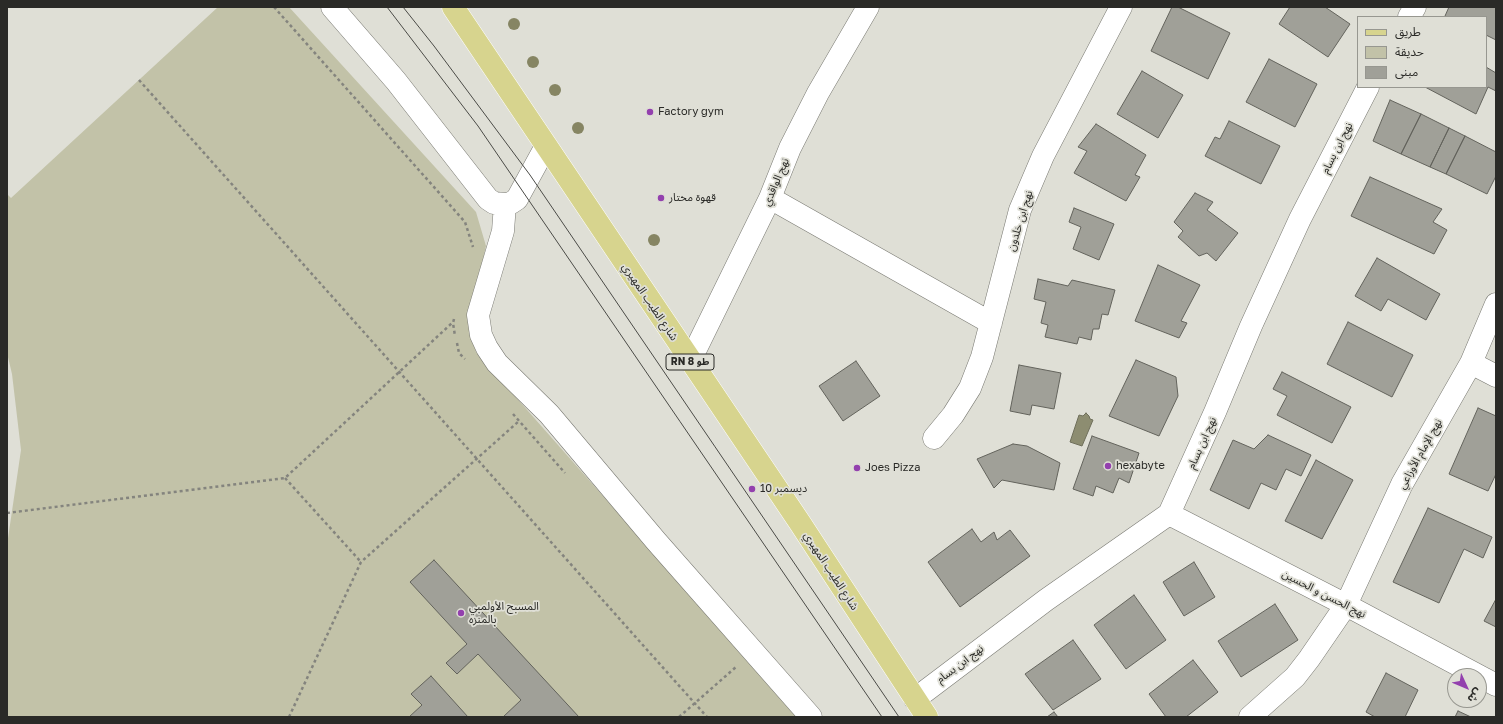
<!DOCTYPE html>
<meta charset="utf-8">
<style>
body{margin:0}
#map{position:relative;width:1503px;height:724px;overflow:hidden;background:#dfdfd6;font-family:"Golos Text","Noto Sans Arabic",sans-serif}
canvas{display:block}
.frame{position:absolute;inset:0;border:8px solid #2a2a27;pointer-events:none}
.legend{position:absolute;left:1357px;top:16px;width:130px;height:72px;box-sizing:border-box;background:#dfdfd6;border:1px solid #979790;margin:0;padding:5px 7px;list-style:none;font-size:12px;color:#2a2a27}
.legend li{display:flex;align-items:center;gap:8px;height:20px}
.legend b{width:20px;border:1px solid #979790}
.north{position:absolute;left:1447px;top:668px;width:40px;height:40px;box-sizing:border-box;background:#dfdfd6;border:1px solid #979790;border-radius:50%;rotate:134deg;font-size:11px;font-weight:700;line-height:16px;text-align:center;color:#2a2a27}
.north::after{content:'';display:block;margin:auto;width:14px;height:18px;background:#9340ae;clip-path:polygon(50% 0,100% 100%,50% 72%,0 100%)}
</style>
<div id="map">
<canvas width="1503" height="724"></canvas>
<div class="frame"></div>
<ul class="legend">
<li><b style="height:5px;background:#d7d48e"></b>طريق</li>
<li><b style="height:11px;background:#c2c2a8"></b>حديقة</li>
<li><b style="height:11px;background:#a0a098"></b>مبنى</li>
</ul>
<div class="north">ش</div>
</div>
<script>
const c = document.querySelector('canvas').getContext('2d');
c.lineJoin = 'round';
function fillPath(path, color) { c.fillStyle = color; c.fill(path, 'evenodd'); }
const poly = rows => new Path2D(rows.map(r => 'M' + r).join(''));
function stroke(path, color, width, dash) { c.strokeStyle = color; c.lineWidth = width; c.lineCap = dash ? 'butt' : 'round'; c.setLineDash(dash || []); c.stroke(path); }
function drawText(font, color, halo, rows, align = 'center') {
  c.font = font + ' "Golos Text","Noto Sans Arabic",sans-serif'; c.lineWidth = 3.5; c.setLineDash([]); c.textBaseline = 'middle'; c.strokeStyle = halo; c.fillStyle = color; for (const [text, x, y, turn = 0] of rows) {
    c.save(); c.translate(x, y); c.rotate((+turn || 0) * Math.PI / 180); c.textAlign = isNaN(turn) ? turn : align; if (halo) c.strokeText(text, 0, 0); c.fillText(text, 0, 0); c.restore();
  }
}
fillPath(poly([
 [218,7,289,7,476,212,486,246,469,324,476,352,798,717,7,717,7,545,21,450,12,374,7,353,7,194,11,198]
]), '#c2c2a8');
const water = poly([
 [1086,413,1089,416,1090,419,1093,420,1082,446,1070,442,1079,415,1083,416,1086,413]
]);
fillPath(water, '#8d8d71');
stroke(water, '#6f6f5b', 1);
const building = poly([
 [1172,7,1178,7,1230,33,1208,79,1151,51,1172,7],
 [1290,7,1325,7,1350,24,1328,57,1279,24,1290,7],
 [1449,7,1496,7,1496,40,1486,35,1486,17,1447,17,1445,16,1449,7],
 [1269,59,1317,84,1295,127,1246,102,1269,59],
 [1486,67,1496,73,1496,91,1488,87,1476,114,1425,87,1486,87,1486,67],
 [1142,71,1183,95,1158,138,1117,114,1142,71],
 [1390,100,1421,114,1401,154,1373,141,1390,100],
 [1421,114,1449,128,1430,167,1401,154,1421,114],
 [1229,121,1280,146,1261,184,1205,156,1215,137,1220,139,1229,121],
 [1096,124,1146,155,1135,175,1140,177,1126,201,1074,173,1087,151,1078,147,1096,124],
 [1449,128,1465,136,1446,174,1430,167,1449,128],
 [1465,136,1496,152,1496,176,1487,194,1446,174,1465,136],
 [1370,177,1442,209,1433,222,1447,230,1434,254,1351,216,1370,177],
 [1195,193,1213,202,1207,210,1238,233,1216,261,1207,253,1199,256,1178,237,1183,231,1174,222,1195,193],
 [1074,208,1114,224,1099,260,1073,249,1081,227,1069,222,1074,208],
 [1377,258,1440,294,1426,320,1388,299,1381,311,1355,296,1377,258],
 [1158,265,1200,285,1181,321,1187,323,1179,338,1135,321,1158,265],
 [1038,279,1068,286,1072,280,1115,290,1108,315,1102,314,1099,329,1093,329,1091,340,1079,337,1077,344,1045,337,1048,325,1041,323,1046,302,1034,299,1038,279],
 [1348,322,1413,355,1392,397,1327,364,1348,322],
 [1136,360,1176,377,1178,396,1159,436,1109,416,1136,360],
 [856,361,880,396,843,421,819,386,856,361],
 [1019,365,1061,373,1054,409,1032,405,1030,415,1010,411,1019,365],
 [1282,372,1351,407,1332,443,1277,415,1287,396,1273,389,1282,372],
 [1478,408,1496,416,1496,474,1488,491,1449,474,1478,408],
 [1268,435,1311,455,1301,476,1286,469,1276,490,1261,483,1249,509,1210,490,1233,440,1254,449,1268,435],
 [1092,436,1139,453,1129,483,1119,478,1113,493,1096,486,1093,496,1073,489,1092,436],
 [1013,444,1027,446,1060,463,1054,490,1002,480,994,488,977,459,1013,444],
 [1316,460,1353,480,1322,539,1285,521,1316,460],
 [1428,508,1492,537,1483,558,1464,549,1439,603,1393,582,1428,508],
 [972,529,981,542,994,532,997,540,1010,530,1030,556,960,607,928,562,972,529],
 [434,560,579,717,503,717,521,700,478,654,457,674,446,663,467,644,410,582,434,560],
 [1194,562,1215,597,1184,616,1163,582,1194,562],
 [1134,595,1166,640,1126,669,1094,625,1134,595],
 [1496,599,1496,627,1484,621,1496,599],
 [1275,604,1298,640,1241,677,1218,641,1275,604],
 [1073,640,1101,679,1053,710,1025,674,1073,640],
 [1193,660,1218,692,1186,717,1166,717,1149,694,1193,660],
 [1386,673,1418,690,1405,717,1375,717,1366,712,1386,673],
 [431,676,468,717,409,717,422,705,411,694,431,676],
 [1458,711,1471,717,1455,717,1458,711],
 [1054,712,1058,717,1047,717,1054,712]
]);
fillPath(building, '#a0a098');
stroke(building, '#63635c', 1);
const minor = poly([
 [332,7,396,81,488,199,494,203,505,204,511,203,517,199,546,146],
 [1409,17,1415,7],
 [770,198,991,323],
 [505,204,503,231,478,315,481,335,487,348,497,363,549,414,656,541,811,717],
 [690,361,770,198,790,148,818,93,868,7],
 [1471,363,1496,376],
 [934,438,953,415,970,388,982,357,1020,210,1043,156,1121,7],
 [1169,514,1346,605,1479,676],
 [1479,676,1496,685],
 [915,699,1046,600,1169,514,1215,412,1251,326,1300,219,1368,87],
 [1250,717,1295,677,1309,659,1346,605,1402,484,1471,363,1496,304]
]);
const major = poly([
 [453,7,800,523,927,717]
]);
stroke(minor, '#797972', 23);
stroke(major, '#fff', 23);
stroke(poly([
 [274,7,465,222,473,247],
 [139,80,707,717],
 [454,319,453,323,455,336],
 [457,343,459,353,465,359],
 [513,414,565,473],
 [285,478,361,562],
 [7,513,285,478,452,323],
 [289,717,361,562,519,421],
 [679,717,736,667]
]), '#84847e', 2.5, [3, 3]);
stroke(minor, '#fff', 22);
stroke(major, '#d7d48e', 22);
stroke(poly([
 [387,7,478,126,882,717],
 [403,7,434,46,530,175,899,717]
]), '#4b4b47', 1);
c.fillStyle = '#868563';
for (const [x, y] of [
 [514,24],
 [533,62],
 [555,90],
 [578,128],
 [654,240]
]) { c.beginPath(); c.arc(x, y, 6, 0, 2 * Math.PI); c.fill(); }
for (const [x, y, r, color] of [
 [650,112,4,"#9340ae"],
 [661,198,4,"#9340ae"],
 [1108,466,4,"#9340ae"],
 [857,468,4,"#9340ae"],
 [752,489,4,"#9340ae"],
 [461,613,4,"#9340ae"]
]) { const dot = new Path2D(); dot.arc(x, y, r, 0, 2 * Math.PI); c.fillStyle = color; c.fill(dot); stroke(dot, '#dfdfd6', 1.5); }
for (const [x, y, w] of [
 [690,362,48]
]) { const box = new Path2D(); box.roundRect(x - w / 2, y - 8, w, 16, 3); c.fillStyle = '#dfdfd6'; c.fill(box); stroke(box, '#2a2a27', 1); }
drawText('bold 10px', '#2a2a27', null, [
 ["RN 8 طو",690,362]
]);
drawText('11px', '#2a2a27', '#dfdfd6', [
 ["Factory gym",658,112],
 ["قهوة مختار",669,198],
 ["hexabyte",1116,466],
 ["Joes Pizza",865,468],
 ["10 ديسمبر",760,489],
 ["المسبح الأولمبي",469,607],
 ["بالمنزه",469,620]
], 'left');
drawText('11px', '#2a2a27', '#dfdfd6', [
 ["نهج ابن بسام",1337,148,-63],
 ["نهج الواقدي",776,182,-67],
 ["نهج ابن خلدون",1020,221,-73],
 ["شارع الطيب المهيري",650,302,56],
 ["نهج ابن بسام",1202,443,-66],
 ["نهج الإمام الأوزاعي",1420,454,-61],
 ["شارع الطيب المهيري",831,571,57],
 ["نهج الحسن و الحسين",1324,594,27],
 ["نهج ابن بسام",960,664,-37]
]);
</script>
